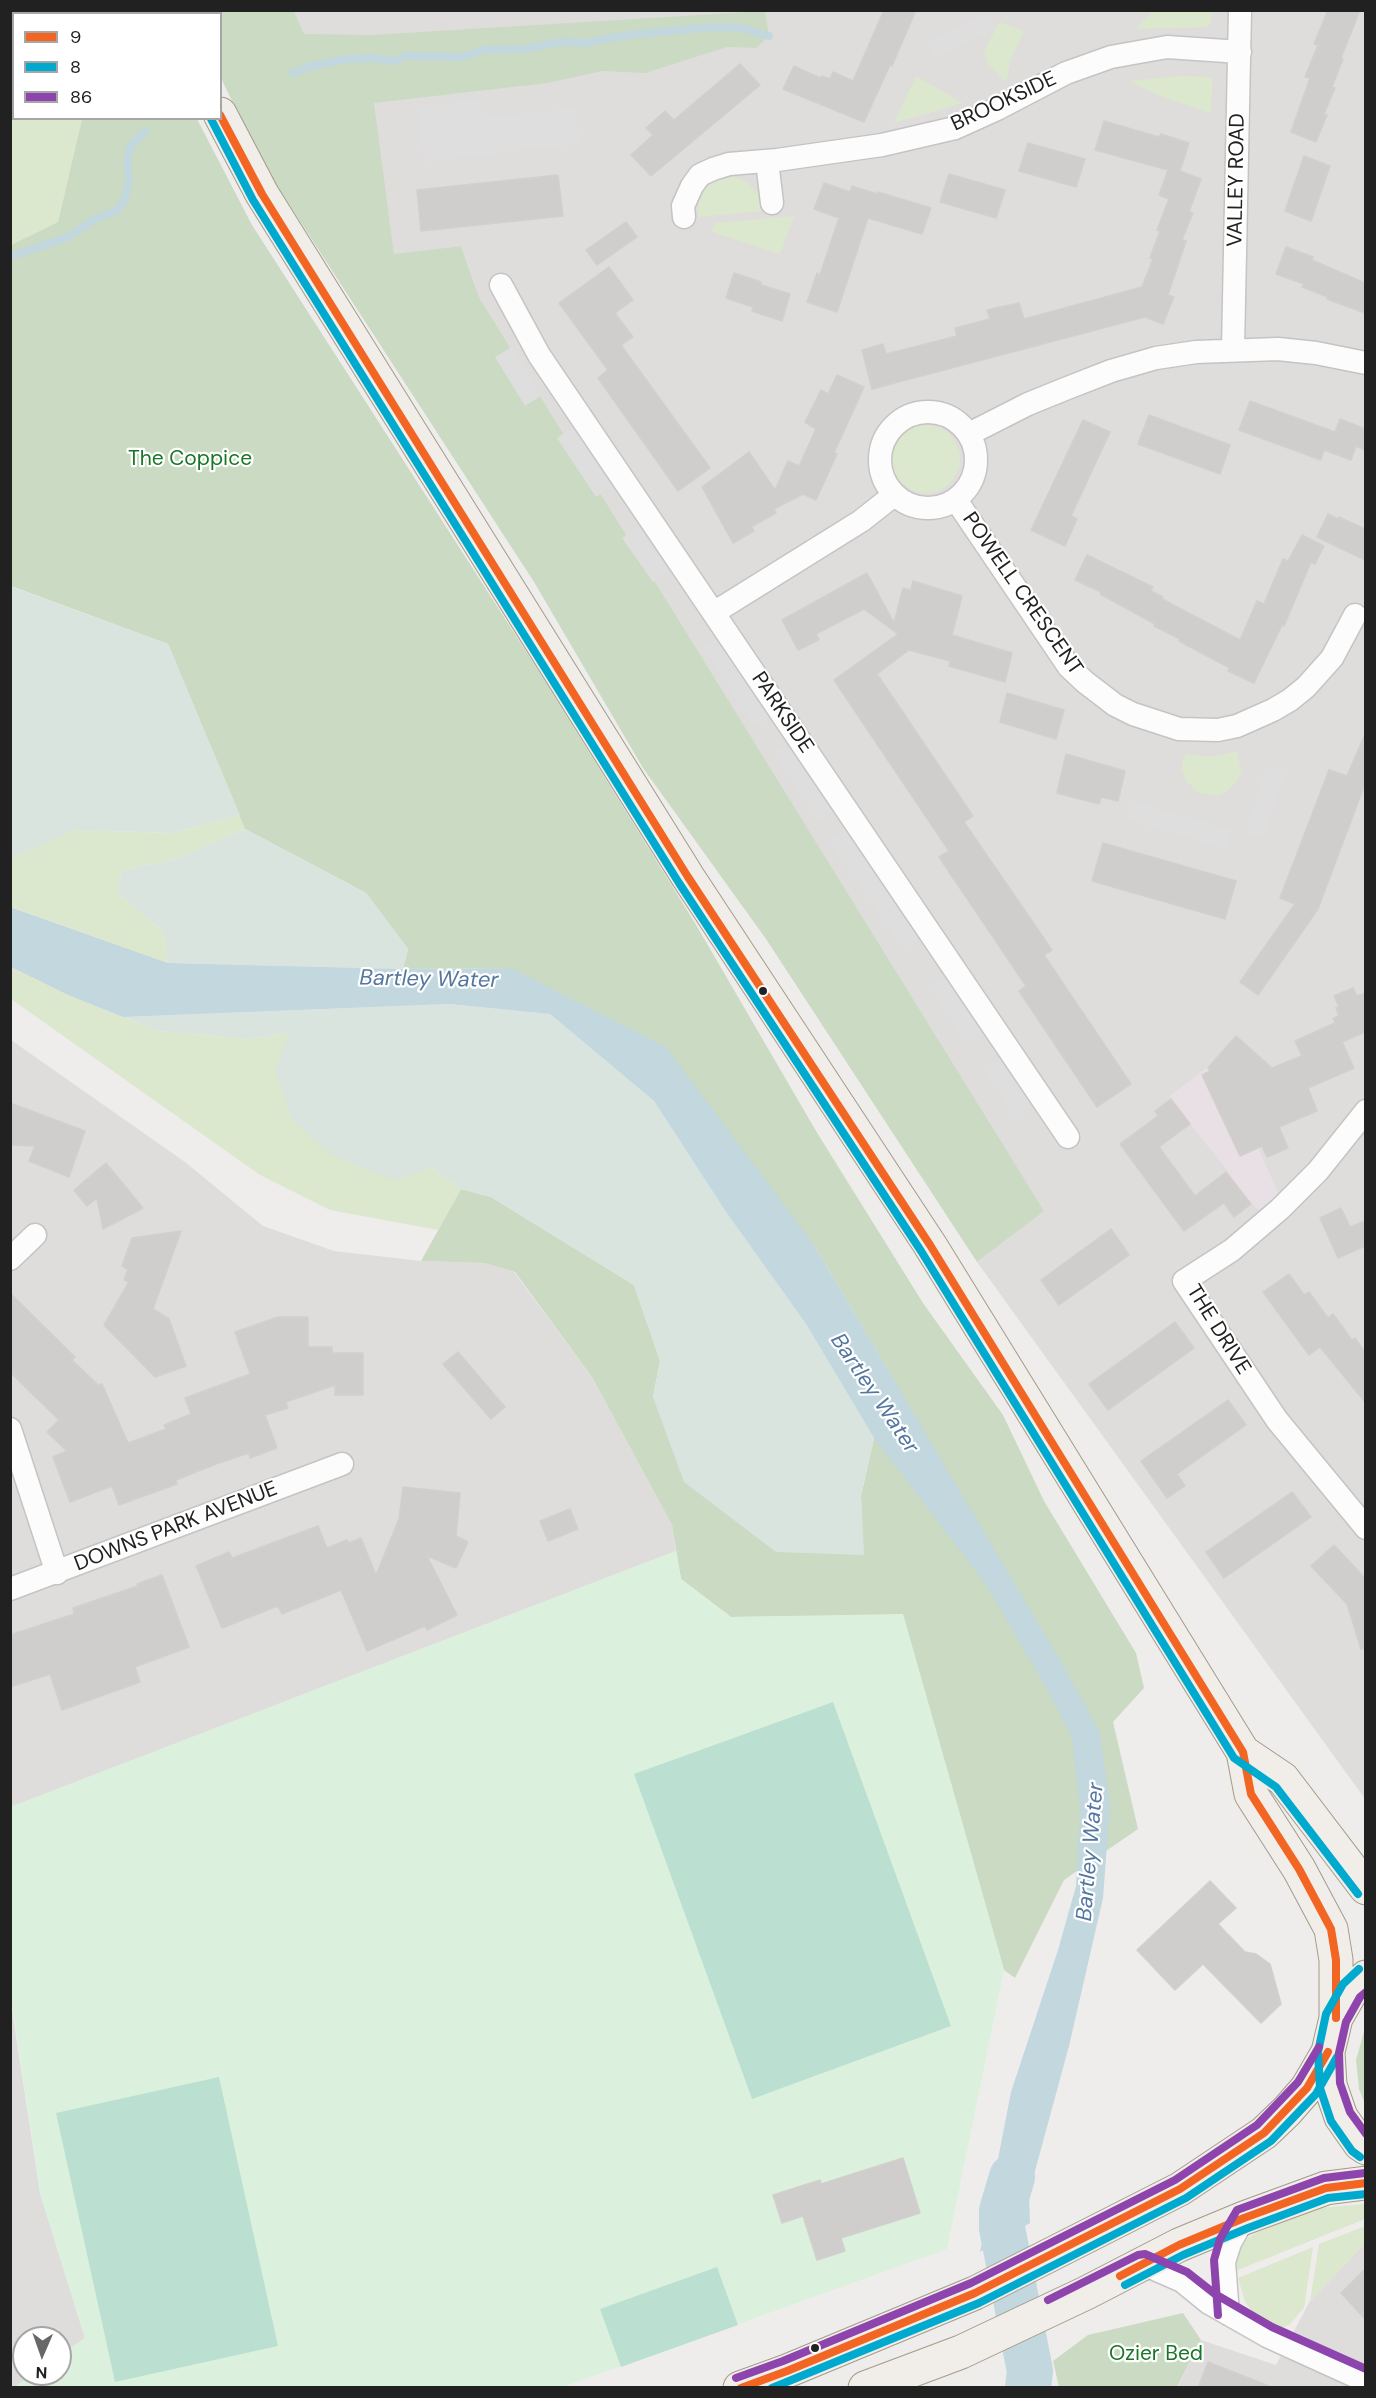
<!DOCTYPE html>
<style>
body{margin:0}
#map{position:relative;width:1376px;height:2398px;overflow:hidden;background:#efedeb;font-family:"DM Sans",sans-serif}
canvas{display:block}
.frame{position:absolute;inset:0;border:12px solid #212121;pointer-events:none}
.legend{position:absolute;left:12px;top:12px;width:210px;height:108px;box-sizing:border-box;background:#fff;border:2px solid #a6a6a6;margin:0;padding:8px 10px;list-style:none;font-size:18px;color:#212121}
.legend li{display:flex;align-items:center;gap:12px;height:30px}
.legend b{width:30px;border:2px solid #a6a6a6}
.north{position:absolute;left:12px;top:2326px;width:60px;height:60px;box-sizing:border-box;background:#fff;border:2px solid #a6a6a6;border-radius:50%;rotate:182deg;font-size:16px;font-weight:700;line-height:24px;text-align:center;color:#212121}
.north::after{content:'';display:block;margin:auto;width:21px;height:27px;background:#696868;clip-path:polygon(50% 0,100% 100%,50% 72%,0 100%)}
</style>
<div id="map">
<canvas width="1376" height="2398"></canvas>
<div class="frame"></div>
<ul class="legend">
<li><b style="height:8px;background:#f26522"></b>9</li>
<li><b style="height:8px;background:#00a9ce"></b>8</li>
<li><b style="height:8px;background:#8e44ad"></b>86</li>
</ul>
<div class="north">N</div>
</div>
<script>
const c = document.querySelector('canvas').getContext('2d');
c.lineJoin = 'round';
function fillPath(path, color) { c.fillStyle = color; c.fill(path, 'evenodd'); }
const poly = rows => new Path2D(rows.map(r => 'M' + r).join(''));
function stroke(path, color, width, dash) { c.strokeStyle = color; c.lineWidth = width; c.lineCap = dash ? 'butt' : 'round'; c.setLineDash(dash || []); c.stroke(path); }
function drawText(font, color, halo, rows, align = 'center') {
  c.font = font + ' "DM Sans",sans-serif'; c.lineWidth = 4.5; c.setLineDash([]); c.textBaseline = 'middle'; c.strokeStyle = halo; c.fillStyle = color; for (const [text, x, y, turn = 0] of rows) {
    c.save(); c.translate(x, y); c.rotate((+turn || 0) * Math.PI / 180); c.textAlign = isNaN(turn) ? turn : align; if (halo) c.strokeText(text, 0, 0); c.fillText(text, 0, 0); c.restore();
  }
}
fillPath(poly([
 [294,11,1365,11,1365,1799,977,1262,1043,1211,479,297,461,246,394,255,373,103,331,102],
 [11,1040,185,1162,263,1226,334,1251,421,1261,484,1263,514,1272,592,1377,672,1525,676,1551,11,1807],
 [10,1997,40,2193,85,2338,60,2356,60,2338,24,2338,24,2374,34,2374,14,2388,10,2387],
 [1365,2243,1365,2387,1177,2388,1201,2340,1276,2365,1310,2301]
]), '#dedddc');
fillPath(poly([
 [1218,1059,1281,1199,1265,1215,1252,1204,1234,1217,1210,1184,1227,1170,1190,1124,1173,1136,1155,1111,1171,1099,1170,1096]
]), '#e8e0e4');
fillPath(poly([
 [11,11,75,11,76,13,14,14,14,118,82,119,58,222,11,245],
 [1153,11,1212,11,1211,21,1208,27,1136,29],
 [999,22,1024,31,1011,59,1006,82,988,65,984,52],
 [916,76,963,103,894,123],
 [1180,76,1206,77,1212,79,1211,113,1157,95,1129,81],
 [735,177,747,182,759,194,762,211,698,217,699,202,706,187,721,178],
 [794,216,780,254,712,232,715,223],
 '892 459a34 34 0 1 1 68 0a34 34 0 1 1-68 0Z',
 [1237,751,1241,771,1238,780,1225,793,1216,796,1198,793,1185,779,1182,770,1183,759,1186,754,1210,757],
 [240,815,245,829,173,860,122,870,117,893,163,931,168,963,11,907,10,859,74,830,173,833],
 [11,967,68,995,158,1031,251,1039,289,1033,431,1167,461,1189,438,1230,330,1210,260,1175,11,999],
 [1365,2204,1365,2219,1233,2272,1236,2252,1241,2242,1256,2233,1317,2208],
 [1365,2226,1365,2243,1310,2301,1319,2244],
 [1313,2247,1304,2308,1289,2325,1276,2330,1256,2319,1245,2301,1238,2278]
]), '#dbe8cd');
fillPath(poly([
 [188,11,294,11,304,34,372,35,765,11,769,36,756,48,727,47,645,73,603,71,547,83,374,103,394,254,461,246,479,297,1044,1211,977,1262,766,939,643,768,534,582,259,158,221,78,220,14,190,13],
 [82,119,197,119,252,225,540,673,695,923,816,1131,923,1303,1003,1415,1044,1501,1136,1653,1144,1688,1113,1722,1138,1829,1064,1880,1015,1978,1004,1970,903,1615,731,1617,681,1579,672,1525,592,1377,515,1272,484,1263,421,1261,461,1189,491,1197,634,1285,660,1361,653,1397,863,1555,861,1496,874,1438,895,1382,814,1245,511,968,403,969,408,949,366,893,245,829,168,644,11,586,11,245,58,222],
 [1365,2028,1365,2104,1359,2089,1356,2060],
 [1183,2313,1201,2340,1177,2387,1059,2387,1053,2361,1088,2335]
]), '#cbdac3');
fillPath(poly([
 [10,586,168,644,240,815,173,833,74,830,11,859],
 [245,829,366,893,408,949,403,969,168,963,163,931,117,893,122,870,173,860],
 [449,1004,550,1014,654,1101,726,1212,806,1324,874,1438,861,1496,864,1555,776,1552,684,1482,653,1397,660,1361,634,1285,491,1197,461,1189,431,1167,394,1181,331,1154,292,1119,275,1071,289,1033,251,1039,158,1031,123,1017]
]), '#dae4de');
fillPath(poly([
 [676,1551,681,1579,731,1617,903,1614,1004,1970,947,2249,563,2387,14,2387,34,2374,60,2374,60,2356,85,2338,40,2193,11,1997,10,1807]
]), '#dcf1dd');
fillPath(poly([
 [833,1702,951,2026,752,2099,634,1774],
 [219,2077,278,2346,115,2382,56,2113],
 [717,2267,738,2325,621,2367,600,2309]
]), '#bbe0d2');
fillPath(poly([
 [987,14,995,29,934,57,927,42],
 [480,100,483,118,575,108,579,144,424,162,418,106],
 [512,347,541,396,525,406,495,357],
 [574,427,612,486,596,497,557,438],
 [638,527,669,571,653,582,622,538],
 [719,638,771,718,755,728,703,648],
 [787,743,834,811,819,821,772,753],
 [1267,766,1285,772,1263,839,1245,833],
 [1130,800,1232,830,1226,849,1124,819],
 [845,829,919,939,903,949,828,840],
 [945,975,984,1034,967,1045,928,986],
 [1003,1057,1035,1105,1015,1118,984,1070]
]), '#dfdede');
fillPath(poly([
 [10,907,168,963,403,969,511,968,666,1047,814,1245,1064,1667,1100,1733,1110,1805,1103,1898,1069,2046,1029,2193,1030,2223,980,2252,1011,2092,1058,1950,1076,1886,1080,1810,1072,1737,1048,1691,985,1583,874,1438,806,1324,726,1212,654,1101,550,1014,449,1004,123,1017,68,995,11,967]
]), '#c2d7de');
stroke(poly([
 [293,73,311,66,348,59,373,58,394,61,407,56,462,57,482,50,522,49,562,42,585,43,628,35,712,27,742,28,769,36],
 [10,257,68,237,97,218,117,211,125,199,129,179,127,160,131,146,145,131]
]), '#c2d7de', 8);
stroke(poly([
 [1012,2177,1002,2211,1002,2228,1030,2371,1028,2388]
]), '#c2d7de', 46);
const building = poly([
 [884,10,916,10,892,66,890,65,864,122,783,89,794,66,820,78,822,76,830,79,833,72,853,81,884,10],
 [1328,10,1360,10,1341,58,1343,59,1332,87,1335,88,1324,114,1327,115,1316,142,1291,132,1310,78,1305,77,1318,45,1314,44,1328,10],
 [740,64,760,85,651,176,631,155,653,135,646,128,665,111,674,120,740,64],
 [1104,121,1159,137,1161,134,1189,143,1180,171,1201,179,1189,212,1193,213,1182,240,1186,241,1168,295,1174,297,1163,324,1145,317,872,389,862,350,883,344,886,354,957,336,955,328,990,319,987,310,1019,303,1024,319,1142,287,1153,259,1150,258,1160,231,1157,230,1169,199,1159,195,1168,170,1095,150,1104,121],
 [1028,143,1085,159,1076,187,1019,171,1028,143],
 [1304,156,1330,166,1311,221,1285,211,1304,156],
 [949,174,1005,190,996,218,940,202,949,174],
 [558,175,563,216,421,231,417,190,558,175],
 [824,183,850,192,852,186,877,194,878,192,931,208,922,234,868,218,837,312,807,302,817,273,820,275,839,218,814,209,824,183],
 [626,222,637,237,597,265,586,250,626,222],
 [1286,247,1313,257,1312,260,1365,283,1365,313,1327,299,1328,297,1302,287,1304,284,1276,274,1286,247],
 [609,267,633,300,615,313,633,337,621,345,710,468,678,491,598,378,608,370,559,303,609,267],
 [734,273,761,282,761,285,790,294,782,321,752,311,753,307,726,298,734,273],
 [837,375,864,387,834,453,837,454,816,500,803,494,774,509,776,513,751,527,754,531,733,543,702,487,749,452,775,490,788,461,799,466,816,429,805,422,821,390,828,394,837,375],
 [1250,401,1335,432,1340,419,1365,429,1365,450,1356,446,1351,460,1324,450,1321,460,1239,430,1250,401],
 [1149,415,1230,445,1220,474,1138,444,1149,415],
 [1083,420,1110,432,1071,516,1077,519,1065,546,1031,530,1083,420],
 [1328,514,1338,519,1339,517,1365,529,1365,560,1317,537,1328,514],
 [1302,535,1324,546,1315,564,1311,562,1284,626,1282,625,1254,683,1228,671,1230,668,1179,641,1180,639,1154,626,1155,624,1100,594,1101,592,1075,580,1087,555,1153,587,1151,591,1163,597,1162,599,1240,640,1257,601,1264,604,1283,559,1288,561,1302,535],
 [867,573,894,623,903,588,911,590,913,581,962,596,952,635,1012,653,1005,682,949,666,950,661,909,650,877,674,973,816,964,822,1052,950,1044,955,1131,1084,1097,1107,1019,991,1026,986,939,857,949,851,834,680,898,634,864,609,816,634,819,639,817,641,798,650,782,620,867,573],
 [1007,693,1064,710,1056,739,1000,722,1007,693],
 [1365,734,1365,784,1318,909,1258,995,1240,982,1295,904,1280,898,1329,770,1347,776,1365,734],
 [1066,754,1125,771,1118,801,1101,797,1099,804,1057,793,1066,754],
 [1103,843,1236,881,1225,919,1092,881,1103,843],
 [1353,988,1357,996,1365,993,1365,1032,1342,1042,1354,1068,1308,1088,1317,1111,1279,1127,1288,1148,1267,1157,1262,1146,1240,1156,1202,1075,1210,1071,1208,1068,1236,1036,1272,1068,1302,1056,1295,1041,1335,1023,1333,1018,1339,1016,1336,1008,1339,1007,1334,996,1353,988],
 [1171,1099,1190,1124,1159,1147,1195,1196,1226,1172,1251,1204,1234,1217,1224,1203,1184,1231,1120,1144,1158,1116,1155,1111,1171,1099],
 [10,1103,85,1131,69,1177,29,1161,35,1146,10,1145,10,1103],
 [106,1163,143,1208,103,1229,97,1198,87,1206,74,1190,106,1163],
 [1341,1208,1350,1227,1365,1221,1365,1246,1338,1258,1320,1218,1341,1208],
 [1111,1229,1129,1255,1059,1305,1041,1280,1111,1229],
 [181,1231,153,1309,169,1319,186,1366,155,1377,104,1325,129,1282,124,1280,128,1269,122,1266,132,1238,181,1231],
 [1289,1274,1304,1295,1309,1292,1328,1318,1333,1314,1352,1340,1355,1338,1365,1352,1365,1402,1320,1347,1309,1355,1263,1292,1289,1274],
 [10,1293,75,1357,72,1360,98,1385,102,1384,128,1443,166,1429,164,1425,191,1414,185,1398,250,1374,235,1332,278,1317,308,1317,308,1347,332,1347,332,1353,363,1353,363,1395,335,1395,335,1385,286,1402,288,1408,265,1415,277,1448,250,1458,249,1453,216,1464,176,1480,177,1484,119,1505,112,1486,70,1502,53,1457,67,1451,47,1432,59,1420,10,1372,10,1293],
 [1175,1322,1194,1348,1108,1410,1089,1384,1175,1322],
 [458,1352,505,1407,491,1419,443,1364,458,1352],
 [1228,1400,1246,1425,1177,1474,1185,1486,1167,1498,1141,1461,1228,1400],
 [403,1487,460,1493,456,1536,468,1542,456,1568,427,1556,457,1615,427,1630,425,1626,367,1651,341,1590,282,1614,278,1606,222,1628,196,1566,229,1552,232,1558,318,1526,327,1548,347,1540,349,1543,361,1538,376,1575,399,1519,403,1487],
 [1292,1492,1311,1517,1224,1578,1206,1552,1292,1492],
 [570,1509,578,1529,548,1541,540,1521,570,1509],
 [1334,1545,1365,1578,1365,1648,1361,1649,1347,1604,1311,1566,1334,1545],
 [162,1575,189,1647,135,1667,140,1682,62,1710,50,1674,10,1687,10,1635,74,1614,73,1608,138,1586,137,1584,162,1575],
 [1210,1881,1236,1908,1218,1924,1245,1952,1256,1954,1270,1964,1281,2004,1261,2023,1203,1964,1175,1990,1137,1950,1210,1881],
 [903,2158,920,2213,841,2238,845,2251,817,2260,803,2216,782,2223,773,2195,820,2180,821,2184,903,2158],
 [1365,2269,1365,2319,1341,2293,1365,2269],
 [1208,2362,1269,2386,1269,2388,1198,2388,1208,2362]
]);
fillPath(building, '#d0cecc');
stroke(building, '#d2cfcd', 1.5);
const minor = poly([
 [767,161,772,203],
 [684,217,683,206,692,186,700,175,713,169,729,164,777,160,882,145,955,128,997,109,1066,73,1111,57,1167,47,1240,52],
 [501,285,539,355,1068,1137],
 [1233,349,1240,10],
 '880 460a48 48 0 1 1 96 0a48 48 0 1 1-96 0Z',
 [969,434,1028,404,1065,389,1111,371,1156,358,1196,352,1278,349,1316,353,1366,363],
 [956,500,1069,667,1085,682,1115,705,1133,714,1179,729,1218,730,1237,726,1273,710,1290,700,1306,687,1332,658,1355,615],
 [715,612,861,521,894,495],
 [1366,1111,1318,1171,1280,1209,1232,1250,1184,1281,1277,1420,1366,1528],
 [10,1259,35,1235],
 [10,1429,57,1573],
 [10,1589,342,1464],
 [1143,2264,1182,2281,1209,2303,1267,2336,1366,2381],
 [1228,2314,1224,2262,1230,2243,1244,2218]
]);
const primary = poly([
 [170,10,171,14],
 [220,114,262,194,688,877,930,1245,1243,1752,1251,1794,1299,1869,1331,1929,1336,1960,1336,2018],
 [1243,1752,1283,1779,1366,1888],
 [1366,1977,1352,1990,1336,2018,1328,2052,1330,2085,1341,2117,1360,2144,1366,2148],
 [740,2388,787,2371,975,2293,1180,2189,1264,2133,1287,2111,1307,2088,1328,2052],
 [865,2388,961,2352,1086,2293,1179,2245,1244,2218,1326,2188,1366,2183]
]);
stroke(minor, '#c5c4c3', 25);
stroke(primary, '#a39b8a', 35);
stroke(minor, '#fdfcfc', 22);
stroke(primary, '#f1ede8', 33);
stroke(poly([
 [220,115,262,194,688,877,930,1245,1243,1752,1251,1794,1299,1869,1331,1929,1336,1960,1336,2018],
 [1120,2276,1179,2245,1244,2218,1326,2188,1366,2183],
 [741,2388,787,2371,975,2293,1180,2189,1264,2133,1307,2088,1328,2052]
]), '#f26522', 8);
stroke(poly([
 [211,119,253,200,679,883,921,1251,1234,1758,1276,1787,1358,1894],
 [1359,1969,1343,1984,1326,2014,1318,2052,1320,2088,1331,2121,1352,2151,1360,2157],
 [1125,2285,1183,2255,1248,2228,1328,2198,1366,2194],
 [772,2388,979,2303,1186,2198,1271,2141,1316,2094,1337,2057]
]), '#00a9ce', 8);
stroke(poly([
 [1366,1992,1360,1997,1346,2022,1339,2053,1340,2083,1350,2112,1366,2134],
 [1048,2300,1138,2255,1145,2254,1187,2272,1215,2294,1272,2327,1366,2369],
 [1218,2315,1214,2260,1220,2239,1237,2210,1324,2178,1365,2173],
 [736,2378,783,2361,971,2283,1175,2180,1257,2125,1298,2082,1319,2047]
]), '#8e44ad', 8);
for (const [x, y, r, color] of [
 [763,991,5,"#212121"],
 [815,2348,5,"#212121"]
]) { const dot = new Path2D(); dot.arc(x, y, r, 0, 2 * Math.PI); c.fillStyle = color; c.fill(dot); stroke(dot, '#fff', 2); }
drawText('21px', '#212121', '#fff', [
 ["BROOKSIDE",1004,102,-25],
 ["VALLEY ROAD",1237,180,-89],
 ["POWELL CRESCENT",1022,594,55],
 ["PARKSIDE",782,713,56],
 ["THE DRIVE",1218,1330,58],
 ["DOWNS PARK AVENUE",176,1527,-21]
]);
drawText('21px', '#187624', '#fff', [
 ["The Coppice",190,459],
 ["Ozier Bed",1156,2354]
]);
drawText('italic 22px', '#5477a0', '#fff', [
 ["Bartley Water",429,980,1],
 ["Bartley Water",874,1394,56],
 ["Bartley Water",1091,1852,-85]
]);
</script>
